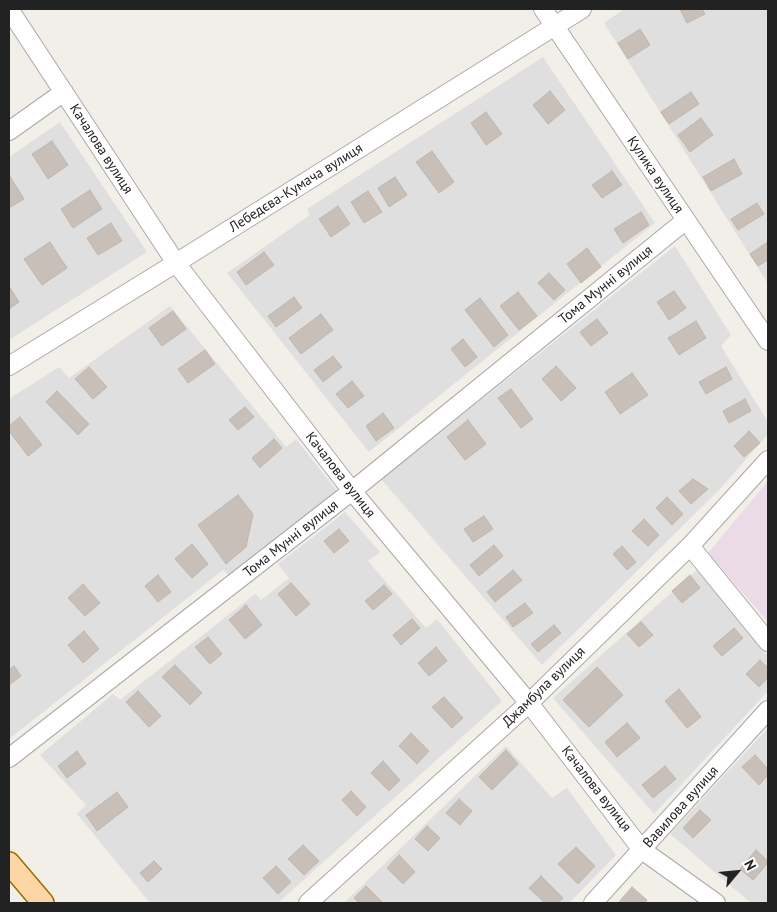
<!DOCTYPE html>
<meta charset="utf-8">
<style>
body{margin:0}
#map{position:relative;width:777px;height:912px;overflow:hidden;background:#f2efe9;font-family:"PT Sans",sans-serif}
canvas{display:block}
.frame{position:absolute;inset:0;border:10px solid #222;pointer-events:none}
.north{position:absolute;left:712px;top:847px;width:50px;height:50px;-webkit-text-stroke:4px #fff;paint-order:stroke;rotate:62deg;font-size:14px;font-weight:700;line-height:20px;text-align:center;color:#222}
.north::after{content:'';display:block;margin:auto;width:18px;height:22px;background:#222;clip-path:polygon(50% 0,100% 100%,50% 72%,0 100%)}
</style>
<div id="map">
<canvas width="777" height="912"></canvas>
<div class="frame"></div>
<div class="north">N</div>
</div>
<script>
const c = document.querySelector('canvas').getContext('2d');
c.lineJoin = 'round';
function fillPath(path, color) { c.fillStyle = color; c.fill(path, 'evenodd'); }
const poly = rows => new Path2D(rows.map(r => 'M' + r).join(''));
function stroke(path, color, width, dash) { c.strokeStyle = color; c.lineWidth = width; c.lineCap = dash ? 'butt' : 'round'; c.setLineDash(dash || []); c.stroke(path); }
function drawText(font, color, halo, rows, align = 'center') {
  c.font = font + ' "PT Sans",sans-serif'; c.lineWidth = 4; c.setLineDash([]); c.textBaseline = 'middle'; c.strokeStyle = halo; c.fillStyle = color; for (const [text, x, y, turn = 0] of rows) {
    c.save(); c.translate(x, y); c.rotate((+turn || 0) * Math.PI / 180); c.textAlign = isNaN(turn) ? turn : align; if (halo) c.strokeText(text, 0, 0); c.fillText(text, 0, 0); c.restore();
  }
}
fillPath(poly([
 [624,9,768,9,768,284,604,23],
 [543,57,655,223,369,452,227,273,310,215,307,209],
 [60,122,147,252,9,340,9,157],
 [675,246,731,335,721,346,768,422,768,434,720,489,542,665,381,479],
 [170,306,286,447,296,439,337,491,229,575,223,570,9,739,9,399,59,367,69,378],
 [345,512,380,552,368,561,426,628,437,619,502,701,278,903,150,903,77,814,86,805,40,755,113,694,120,700,255,594,261,600,289,578,278,564],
 [697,570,768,656,768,691,654,814,553,698],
 [768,728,768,903,751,903,670,834],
 [506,746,552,798,567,788,616,855,569,903,344,903]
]), '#e0dfdf');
fillPath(poly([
 [768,481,768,622,708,553]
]), '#ebdbe8');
const building = poly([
 [680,9,702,9,705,14,687,23,680,9],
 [640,29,650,45,628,59,618,43,640,29],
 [550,91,565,110,548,124,533,105,550,91],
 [691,92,699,104,669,124,661,112,691,92],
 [486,112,502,134,486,145,471,123,486,112],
 [701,118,713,135,690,152,678,135,701,118],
 [52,141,68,165,48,179,32,154,52,141],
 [432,151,454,182,439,193,416,162,432,151],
 [734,159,742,174,711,191,703,177,734,159],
 [612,171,622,185,602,198,592,185,612,171],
 [9,175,24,199,9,208,9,175],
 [395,177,407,195,389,207,378,188,395,177],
 [90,190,102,209,73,228,61,209,90,190],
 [368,191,382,212,364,223,351,202,368,191],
 [757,203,764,214,738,230,731,219,757,203],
 [338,206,350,224,331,237,319,219,338,206],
 [641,212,649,225,623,243,614,229,641,212],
 [111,223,122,241,98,255,87,238,111,223],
 [50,242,67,268,42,285,24,259,50,242],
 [768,242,768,260,758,266,750,254,768,242],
 [587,248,601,267,581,283,567,264,587,248],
 [264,252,274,265,246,285,237,272,264,252],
 [549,273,565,290,554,300,538,283,549,273],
 [9,286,19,302,9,309,9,286],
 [674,291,686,308,669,320,657,302,674,291],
 [518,292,537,316,519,330,500,306,518,292],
 [294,297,302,308,276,327,268,316,294,297],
 [480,298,508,335,494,347,465,310,480,298],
 [173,311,186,329,162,346,149,328,173,311],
 [321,314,333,330,301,354,289,338,321,314],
 [597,319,608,333,591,346,580,332,597,319],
 [696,321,706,338,679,355,668,338,696,321],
 [463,339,477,357,465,367,451,349,463,339],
 [205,350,215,364,188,383,178,369,205,350],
 [333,356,342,367,323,382,314,370,333,356],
 [556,366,576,388,561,401,542,379,556,366],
 [89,367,107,387,93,399,75,379,89,367],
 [726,367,732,379,706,394,699,382,726,367],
 [632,373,648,395,620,414,605,392,632,373],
 [352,381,364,396,348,408,336,394,352,381],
 [511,389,533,419,521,428,498,398,511,389],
 [57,391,89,424,78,435,46,402,57,391],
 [745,399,751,411,729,423,723,411,745,399],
 [245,407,254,417,238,430,229,420,245,407],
 [383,413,394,428,376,441,366,426,383,413],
 [20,417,42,445,28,456,9,431,9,426,20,417],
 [468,420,486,444,465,460,447,437,468,420],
 [749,431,760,443,744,457,734,446,749,431],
 [274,439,282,448,260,468,252,458,274,439],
 [693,479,708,489,691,504,679,491,693,479],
 [238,495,253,514,246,547,226,564,198,525,238,495],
 [667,497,683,514,672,525,656,508,667,497],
 [484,516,493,529,473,542,464,529,484,516],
 [644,519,659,535,648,546,632,531,644,519],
 [339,529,349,541,334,553,324,541,339,529],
 [192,544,208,564,192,578,175,559,192,544],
 [494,545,503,556,479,576,470,565,494,545],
 [622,546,636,562,627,570,613,554,622,546],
 [513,570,522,580,495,602,487,592,513,570],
 [158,575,171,592,158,602,145,586,158,575],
 [690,575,700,588,682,603,672,591,690,575],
 [291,583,310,604,296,616,278,594,291,583],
 [83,584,100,603,85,616,68,598,83,584],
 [384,585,392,594,373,610,365,601,384,585],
 [525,603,533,613,513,627,506,617,525,603],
 [246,605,262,625,245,639,229,620,246,605],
 [412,619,420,628,401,645,393,635,412,619],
 [641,622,653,635,639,647,627,634,641,622],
 [554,625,561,633,538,652,531,644,554,625],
 [734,628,743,638,722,656,713,646,734,628],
 [84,631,99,649,83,663,68,645,84,631],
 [208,637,222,654,210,664,195,647,208,637],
 [436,647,447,661,429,676,418,663,436,647],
 [760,660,768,668,768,678,759,687,746,674,760,660],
 [175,665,202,693,190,705,162,677,175,665],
 [14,666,21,676,9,685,9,670,14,666],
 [597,667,623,695,589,727,563,700,597,667],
 [679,689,701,717,687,728,665,701,679,689],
 [138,691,161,716,149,727,126,702,138,691],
 [444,697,463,718,452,728,432,707,444,697],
 [627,723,640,738,617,757,605,742,627,723],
 [411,733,429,751,417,764,399,746,411,733],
 [506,750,518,764,492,790,479,777,506,750],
 [77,751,86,764,67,778,58,766,77,751],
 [755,755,768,769,768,775,759,785,742,767,755,755],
 [383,761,400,780,389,791,371,773,383,761],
 [665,766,676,779,653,798,642,785,665,766],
 [351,791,366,807,357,816,342,800,351,791],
 [117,792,128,807,97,831,86,815,117,792],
 [459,799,472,811,460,825,446,813,459,799],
 [700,810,711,820,693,838,683,828,700,810],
 [427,826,440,838,428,851,415,839,427,826],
 [303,845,319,861,304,875,288,859,303,845],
 [576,847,595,866,578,884,558,864,576,847],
 [756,850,768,861,768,863,753,880,740,869,756,850],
 [399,855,415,872,403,884,387,868,399,855],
 [154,861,162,869,148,882,140,873,154,861],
 [276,866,291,882,278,894,263,878,276,866],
 [541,876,563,898,558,903,545,903,529,888,541,876],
 [366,886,383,903,359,903,354,898,366,886],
 [632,887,647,900,645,903,618,903,632,887]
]);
fillPath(building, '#c7bfb8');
stroke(building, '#c4b6ab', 1);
const minor = poly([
 [9,9,176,263,352,491,529,703,642,850,716,903],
 [543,9,768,341],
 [9,131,64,92],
 [9,366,176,263,582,9],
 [690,546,768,642],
 [9,758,352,491,686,220],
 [308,903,529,703,690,546,768,460],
 [593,903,768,710]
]);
const major = poly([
 [9,863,43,903]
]);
stroke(minor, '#a9a9a9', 20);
stroke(major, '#a06b00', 24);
stroke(minor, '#fff', 18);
stroke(major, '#fcd6a4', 21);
drawText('14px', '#222', '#fff', [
 ["Качалова вулиця",101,149,57],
 ["Кулика вулиця",655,175,56],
 ["Лебедєва-Кумача вулиця",296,188,-32],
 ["Тома Мунні вулиця",606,285,-39],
 ["Качалова вулиця",340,475,52],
 ["Тома Мунні вулиця",291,539,-38],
 ["Джамбула вулиця",544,687,-44],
 ["Качалова вулиця",596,789,52],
 ["Вавилова вулиця",681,807,-48]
]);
</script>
